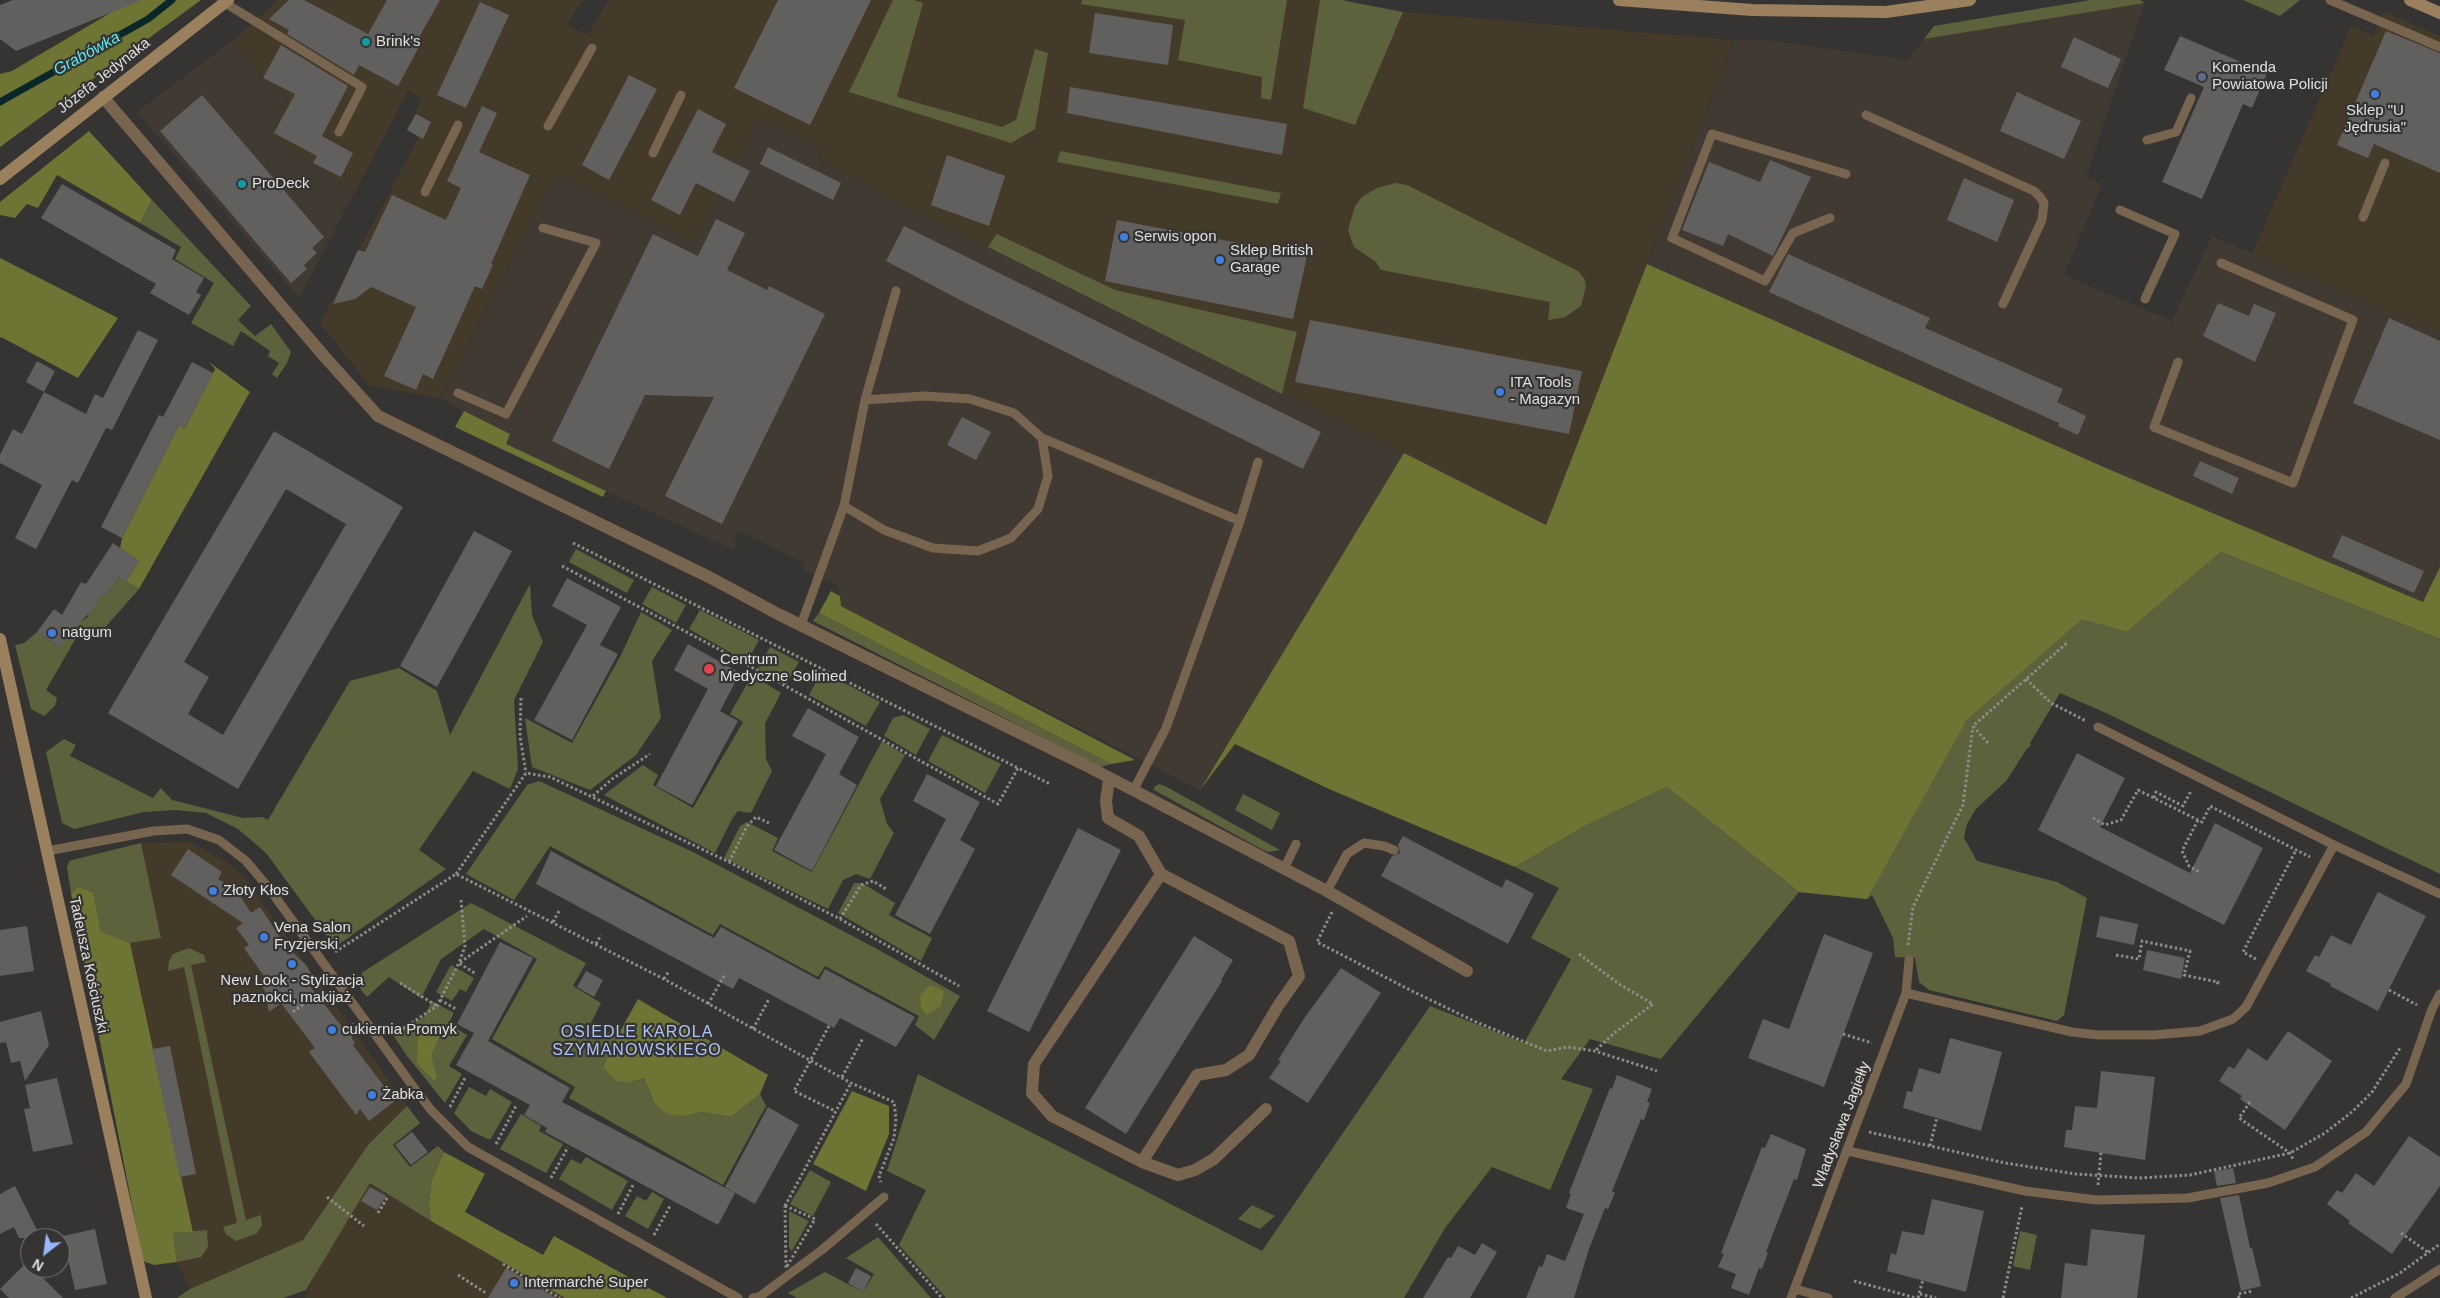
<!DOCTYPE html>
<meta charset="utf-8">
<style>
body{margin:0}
#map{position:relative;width:2440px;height:1298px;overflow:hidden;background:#353432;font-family:Helvetica,sans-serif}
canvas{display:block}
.north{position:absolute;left:20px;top:1228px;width:50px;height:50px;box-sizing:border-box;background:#353432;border:1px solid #797877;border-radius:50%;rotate:210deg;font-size:14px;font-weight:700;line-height:20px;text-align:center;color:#e0dfde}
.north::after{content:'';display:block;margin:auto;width:18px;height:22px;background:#96b6fd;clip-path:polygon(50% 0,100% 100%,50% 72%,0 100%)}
</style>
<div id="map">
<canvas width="2440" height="1298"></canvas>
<div class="north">N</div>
</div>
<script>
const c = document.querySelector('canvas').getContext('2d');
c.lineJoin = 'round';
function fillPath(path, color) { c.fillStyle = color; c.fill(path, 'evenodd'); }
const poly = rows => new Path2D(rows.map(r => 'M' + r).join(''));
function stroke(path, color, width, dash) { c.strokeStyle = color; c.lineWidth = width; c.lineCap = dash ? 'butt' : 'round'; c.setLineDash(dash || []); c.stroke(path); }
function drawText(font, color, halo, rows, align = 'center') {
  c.font = font + ' Helvetica,sans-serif'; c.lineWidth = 4.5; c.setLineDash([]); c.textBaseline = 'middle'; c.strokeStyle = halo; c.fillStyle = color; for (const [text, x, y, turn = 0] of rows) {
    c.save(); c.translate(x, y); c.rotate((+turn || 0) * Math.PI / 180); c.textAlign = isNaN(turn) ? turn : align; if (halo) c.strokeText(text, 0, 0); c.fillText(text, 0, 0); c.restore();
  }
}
fillPath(poly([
 [278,0,582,0,567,25,588,35,609,0,1341,0,1403,12,1734,40,1546,525,900,203,818,160,822,151,693,242,555,172,441,399,369,385,320,323,419,137,407,130,422,99,408,91,355,192,270,136,288,97,263,78,232,41],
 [2384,12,2440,36,2440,334,2252,254,2351,26,2373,36],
 [190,842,225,861,243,875,407,1106,368,1145,303,1240,190,1289,177,1262,173,1233,193,1231,130,943,161,938,141,843],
 [370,1183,431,1221,565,1298,304,1298,323,1259]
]), '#443a2a');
fillPath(poly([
 [2145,3,2086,177,2102,184,2064,275,2172,321,2212,236,2440,334,2440,567,2424,603,2106,468,1647,264,1734,40,1767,40,1908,60,1924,39],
 [232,41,263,78,288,97,270,136,355,192,299,298,137,112],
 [759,119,822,150,818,161,900,203,1404,453,1200,790,841,606,839,586,803,570,804,563,737,530,734,550,458,423,464,411,441,399,555,172,693,242]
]), '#403a33');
fillPath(poly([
 [893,0,914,0,923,3,897,97,1002,127,1016,120,1035,49,1048,53,1035,129,1011,143,849,92],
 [1082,0,1287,0,1271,100,1261,98,1262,77,1178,60,1185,20,1081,4],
 [1320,0,1341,0,1403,12,1355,125,1303,108],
 [2091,0,2140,0,2145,3,1924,39,1934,26],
 [2243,0,2300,0,2280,16],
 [1060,151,1281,193,1278,204,1057,162],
 [1395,183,1407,185,1578,271,1585,280,1586,286,1581,306,1565,317,1548,320,1550,302,1381,270,1376,262,1354,247,1348,230,1355,206,1362,197,1377,188],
 [152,200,251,306,238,320,255,336,271,324,291,352,287,363,277,378,272,374,279,363,268,356,270,351,241,331,233,346,191,323,214,283,175,259,181,247,140,223],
 [997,234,1115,290,1297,332,1282,394,988,247],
 [576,549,634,580,627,593,569,562],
 [2221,552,2440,639,2440,874,2106,713,2060,693,2030,743,2031,745,2026,750,2007,780,1976,809,1967,824,1964,838,1977,861,2057,882,2087,898,2064,1015,2057,1021,1929,990,1919,982,1915,958,1895,957,1893,938,1872,895,1867,899,1799,892,1661,1059,1590,1039,1561,1079,1593,1089,1550,1190,1492,1167,1445,1228,1404,1298,946,1298,899,1245,926,1190,887,1171,918,1074,1262,1251,1430,1006,1524,1043,1571,959,1531,938,1559,888,1515,867,1585,826,1667,787,1799,892,1966,721,2082,618,2127,632],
 [119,577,139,589,95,639,80,631,46,690,57,698,55,706,44,716,31,709,15,645,24,643,37,632,59,648,76,625,89,616,102,595,105,597],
 [530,584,532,615,543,642,514,700,518,769,510,789,473,771,419,850,446,869,335,947,266,853,238,829,206,813,176,810,144,812,74,829,62,823,46,752,64,739,76,745,70,756,153,798,161,788,172,800,243,818,262,817,268,820,350,681,399,668,437,691,450,735],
 [652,587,686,605,676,623,642,604],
 [700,610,759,640,747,662,689,629],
 [641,612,672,630,652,661,661,718,636,755,590,790,532,767,525,718,572,743,621,655],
 [819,613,1111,764,1101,767,813,621],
 [770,647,799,662,786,685,758,669],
 [822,671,880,702,866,726,809,695],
 [752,675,781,693,765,723,766,759,772,771,751,813,738,811,732,819,715,853,604,795,643,765,658,775,653,785,693,808,743,722,730,714],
 [903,715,930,729,916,755,884,736,893,718],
 [942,735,1001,764,985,793,928,761],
 [882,741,905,755,880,799,887,824,894,833,870,879,856,874,843,880,828,909,724,858,740,826,747,822,778,838,772,851,812,872],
 [539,781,693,852,879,950,960,996,934,1040,915,1025,919,1016,825,966,818,977,720,924,713,935,550,846,514,900,466,874,527,785],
 [1159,784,1165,786,1280,850,1269,852,1263,850,1154,790,1154,787],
 [1243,794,1280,813,1272,830,1235,810],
 [141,843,161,938,130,943,101,931,93,892,78,887,71,893,67,867,69,861,80,858],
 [854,883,862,883,895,903,889,915,932,938,921,961,838,913],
 [471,903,586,963,573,986,601,1003,591,1023,617,1037,603,1067,629,1083,644,1078,654,1103,685,1116,702,1112,731,1117,760,1094,766,1106,723,1185,569,1098,575,1087,492,1039,537,959,484,929,441,959,421,998,389,977,367,997,361,990,358,979,363,972],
 [189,948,204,955,206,962,191,965,246,1220,261,1215,262,1226,256,1234,236,1241,226,1234,223,1227,237,1223,184,967,168,971,169,961,173,954],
 [451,965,474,978,466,992,460,989,452,1001,436,992],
 [432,1001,454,1013,448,1024,467,1035,449,1066,462,1074,445,1103,407,1056,393,1035,424,1017],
 [469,1087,486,1096,490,1089,512,1102,490,1140,471,1131,454,1113],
 [407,1106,420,1123,393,1145,410,1167,438,1146,444,1152,432,1179,429,1204,431,1221,370,1183,306,1290,283,1298,177,1298,190,1289,303,1240,368,1145],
 [521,1114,541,1126,539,1131,563,1144,546,1173,500,1149],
 [586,1157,628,1181,612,1210,559,1179,571,1159,581,1164],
 [810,1170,831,1182,813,1216,790,1204],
 [652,1192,664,1199,648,1229,625,1216,637,1196,646,1201],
 [1252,1205,1275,1216,1260,1229,1238,1219],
 [789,1211,809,1221,792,1251,789,1248],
 [207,1230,208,1247,201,1257,177,1262,173,1233],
 [2020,1231,2037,1235,2030,1270,2013,1266],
 [878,1237,931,1298,797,1298,788,1293,825,1272,863,1292,874,1274,846,1258]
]), '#5d623c');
fillPath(poly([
 [132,0,201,0,0,147,0,74,12,71],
 [89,131,152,200,140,223,57,175,38,208,27,204,15,218,0,215,0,202],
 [0,258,118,318,78,378,1,337,0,338],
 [1647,264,2106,468,2423,602,2440,567,2440,639,2221,552,2127,632,2082,619,1966,721,1867,899,1799,892,1667,787,1585,826,1515,867,1329,789,1235,744,1200,790,1404,453,1546,525],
 [209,362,250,392,139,589,126,581,139,561,120,548,122,538,179,425,185,428,215,369],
 [464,411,510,434,506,444,606,491,603,497,455,427],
 [831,591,840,596,841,606,1135,760,1111,764,819,613],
 [78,887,93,892,101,931,130,943,193,1232,173,1233,177,1262,154,1265,143,1261,71,893],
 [930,985,944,991,941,1006,926,1015,921,1007,920,996],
 [638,999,768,1075,760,1094,731,1117,702,1112,685,1116,667,1114,654,1103,644,1078,629,1083,616,1081,603,1067,617,1037],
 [429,1023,439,1028,438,1040,431,1056,437,1077,434,1081,417,1063,418,1037],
 [852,1091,889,1106,889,1134,866,1191,813,1164],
 [444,1152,485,1174,465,1212,543,1255,554,1236,667,1298,565,1298,431,1221,429,1204,432,1179]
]), '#6d7434');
stroke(poly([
 [0,102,148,19,172,0]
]), '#092729', 7);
fillPath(poly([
 [13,0,139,0,140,1,16,51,0,39,0,5],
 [289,0,304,0,368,34,387,0,440,0,417,41,421,43,398,86,359,65,354,75,287,34,289,30,269,19],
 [778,0,871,0,810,125,734,88],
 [480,2,509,15,466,108,437,95],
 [1095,13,1173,25,1168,65,1089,53],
 [2386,31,2440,53,2440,173,2374,144,2368,158,2337,145],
 [2180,36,2267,73,2252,108,2243,104,2202,199,2162,182,2204,87,2164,70],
 [2074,37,2121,59,2108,88,2061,67],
 [281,45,348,86,322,136,353,153,341,177,313,163,317,156,274,133,295,94,263,78],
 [629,75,657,89,609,180,582,165],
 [1070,87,1287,124,1282,155,1067,113],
 [2017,92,2081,121,2064,159,2000,131],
 [202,95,324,237,312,248,317,253,304,265,307,269,291,283,160,131],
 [482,106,497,113,479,152,530,175,491,264,493,265,482,289,475,286,433,379,423,374,416,390,384,376,416,307,371,287,355,299,333,304,358,250,365,252,392,195,446,220,461,188,447,181],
 [698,109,726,124,712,152,750,171,734,202,696,183,680,215,651,200],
 [416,114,431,122,423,139,407,130],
 [768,147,841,183,833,200,760,164],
 [947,155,1005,176,989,226,931,205],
 [1770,160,1811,177,1773,256,1728,234,1723,246,1682,230,1709,162,1760,182],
 [1964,178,2014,200,1997,242,1947,220],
 [62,184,176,250,172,259,204,278,196,292,201,295,189,315,150,293,156,284,41,218],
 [716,219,745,233,727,270,767,290,769,286,825,314,722,524,665,496,714,397,645,395,609,469,552,441,653,234,698,256],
 [1117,220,1307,256,1293,319,1105,281],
 [904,226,1321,432,1303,469,964,302,886,261],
 [1788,254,1930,318,1925,328,2063,389,2057,402,2086,416,2078,435,2058,426,2059,423,1769,292],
 [2218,303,2249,316,2254,304,2276,313,2255,362,2203,336],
 [2389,318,2440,341,2440,440,2353,403],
 [1310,320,1582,371,1569,434,1295,382],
 [138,330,158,340,112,430,106,428,78,483,72,480,36,549,15,538,42,485,0,463,0,455,13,429,22,434,44,392,26,382,37,361,55,371,44,392,86,414,95,394,103,398],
 [192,362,213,373,185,428,179,425,122,538,101,527,159,415,163,417],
 [962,417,991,432,976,460,947,445],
 [274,431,403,507,238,789,108,713],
 [286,489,346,524,223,735,188,714,209,677,184,662],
 [2200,461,2239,478,2232,494,2193,476],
 [474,531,512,551,437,687,400,666],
 [2342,535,2424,571,2414,593,2332,557],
 [113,543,139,561,126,581,119,577,105,597,102,595,89,616,87,615,59,648,37,632,54,609,62,615,81,582,86,584],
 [567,578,621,607,600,645,618,654,572,740,534,720,587,625,552,606],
 [688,644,740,673,720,711,738,721,692,805,656,786,708,689,674,670],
 [808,708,859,737,839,774,857,785,812,871,774,850,826,754,792,736],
 [2077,753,2125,778,2100,827,2190,873,2215,823,2263,848,2224,925,2038,830],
 [927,774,980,802,960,840,975,849,930,934,895,915,946,819,913,801],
 [1078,828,1121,850,1029,1032,987,1011],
 [1403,836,1502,888,1506,879,1534,894,1508,944,1381,876,1392,856,1400,853,1398,845],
 [188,849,222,872,218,879,237,891,251,913,260,907,286,946,306,965,314,979,308,984,344,1029,354,1022,352,1039,355,1043,353,1045,395,1101,369,1121,360,1109,356,1115,318,1064,309,1052,315,1048,281,1003,269,1012,265,991,260,983,266,979,244,948,249,945,236,928,243,923,171,875],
 [551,851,714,938,721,927,819,980,825,969,915,1017,896,1047,840,1018,834,1028,739,978,733,989,536,884],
 [2378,892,2426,916,2378,1011,2330,986,2331,984,2306,971,2315,955,2319,957,2331,935,2351,945],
 [2100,916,2138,924,2134,945,2096,937],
 [27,926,34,971,0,976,0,930],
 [1824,934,1873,953,1824,1087,1748,1058,1763,1019,1789,1029],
 [1194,936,1233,960,1221,980,1222,981,1126,1134,1085,1108],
 [500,942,533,958,488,1041,570,1088,562,1102,735,1193,718,1225,545,1132,547,1128,524,1115,530,1105,456,1065,474,1033,457,1024],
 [2147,950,2185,958,2181,979,2143,970],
 [1341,968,1381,993,1308,1103,1269,1078,1281,1061,1278,1060,1305,1017],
 [586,971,603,980,594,997,577,987],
 [41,1011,49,1045,25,1081,20,1061,11,1063,6,1042,0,1043,0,1022],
 [2288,1031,2332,1061,2285,1130,2240,1099,2242,1096,2219,1081,2229,1066,2234,1069,2248,1048,2267,1061],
 [1950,1038,2002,1052,1981,1131,1903,1108,1907,1091,1912,1092,1919,1068,1940,1074],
 [170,1046,196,1174,180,1177,152,1049],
 [2101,1071,2155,1077,2145,1160,2064,1147,2066,1130,2072,1130,2075,1106,2097,1108],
 [1617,1075,1652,1089,1647,1102,1650,1103,1644,1120,1641,1119,1612,1191,1615,1193,1608,1209,1605,1208,1589,1249,1574,1298,1526,1298,1539,1266,1542,1267,1547,1254,1565,1261,1574,1239,1584,1214,1566,1208,1571,1194,1569,1193,1610,1088,1612,1089],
 [57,1078,73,1144,33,1152,24,1109,30,1108,25,1085],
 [768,1107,799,1125,755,1204,725,1187],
 [412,1132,428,1152,411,1165,395,1145],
 [1771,1134,1806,1149,1797,1180,1794,1179,1766,1252,1768,1253,1762,1269,1759,1268,1749,1295,1731,1288,1736,1274,1718,1267,1724,1254,1721,1253,1762,1147,1765,1148],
 [2409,1136,2440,1157,2440,1186,2392,1254,2348,1223,2350,1221,2327,1204,2337,1190,2342,1193,2356,1173,2374,1186],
 [2233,1168,2236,1183,2217,1186,2214,1171],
 [15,1186,41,1238,19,1238,14,1227,0,1234,0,1194],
 [370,1187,386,1196,377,1210,361,1201],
 [2239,1195,2250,1248,2252,1248,2261,1286,2241,1291,2220,1198],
 [1932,1199,1984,1211,1966,1292,1887,1271,1891,1253,1896,1255,1902,1231,1924,1235],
 [95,1229,107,1284,75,1290,63,1236],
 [2091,1229,2145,1235,2137,1298,2061,1298,2065,1263,2087,1266],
 [1482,1243,1497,1252,1470,1298,1423,1298,1448,1257,1451,1258,1458,1246,1475,1255],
 [27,1262,30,1268,33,1268,63,1298,9,1298,0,1289],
 [506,1268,556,1298,488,1298],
 [856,1268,871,1276,863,1292,848,1283]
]), '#62605e');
stroke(poly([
 [573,543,1018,768],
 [562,566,726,653,998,804,1018,768,1050,784],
 [2026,679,2051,703,2086,721],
 [521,698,520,736,526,773],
 [1988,743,1973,726,2067,643],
 [593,796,612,779,650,754],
 [2154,798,2156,792,2183,806,2191,791],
 [2093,818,2105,825,2121,820,2138,790,2202,822,2210,806,2310,857],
 [2198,820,2182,851,2189,866,2201,873],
 [729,862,747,826,756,817,769,823],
 [456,874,526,773,550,777,729,862,840,919,959,986],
 [461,900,465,946,459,963,476,974],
 [1332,912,1317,942,1412,991,1476,1022,1547,1051,1568,1047,1595,1051,1657,1071],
 [840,919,861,885,873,881,886,889],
 [553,922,559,911],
 [596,944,601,935],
 [1908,945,1913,907,1963,805,1973,726],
 [335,952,456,874,664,979,851,1083,894,1102,896,1118,894,1138,879,1176,881,1182],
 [1579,954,1619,984,1653,1004,1613,1034,1595,1051],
 [2116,955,2139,959,2142,941,2190,951,2184,975,2218,982,2217,985],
 [2256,959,2243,952,2296,850],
 [664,979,669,971],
 [400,983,437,1006],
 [2389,990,2417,1005],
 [440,1000,456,1009],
 [708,1004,725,974],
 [293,1012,324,989],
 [829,1026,794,1091,835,1111],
 [753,1029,769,999],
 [395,1034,437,1006,459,963,527,916],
 [1843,1034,1872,1043],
 [842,1077,863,1038],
 [2250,1102,2239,1118,2290,1153,2293,1159],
 [450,1107,466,1076],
 [1869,1132,2005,1163,2076,1174,2139,1178,2190,1175,2290,1153,2325,1133,2353,1111,2372,1092,2400,1048],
 [496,1144,517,1104],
 [1930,1146,1937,1117],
 [551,1178,568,1147],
 [2098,1185,2101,1152],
 [327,1197,364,1226],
 [785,1206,815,1219,786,1268,785,1206],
 [785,1206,851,1083],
 [378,1213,387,1198],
 [618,1214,633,1185],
 [876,1224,942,1298],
 [2401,1233,2429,1253],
 [654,1235,670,1206],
 [503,1264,560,1298],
 [458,1275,486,1293],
 [1854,1281,1916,1298],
 [1920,1294,1936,1298],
 [1918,1298,1923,1279],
 [2003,1298,2022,1206],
 [2239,1298,2238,1294,2253,1291],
 [2351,1298,2400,1273,2440,1244]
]), '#8d8c8a', 3, [2.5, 2.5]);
stroke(poly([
 [2330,0,2440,47],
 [225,3,362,87,339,132],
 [1866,115,2034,191,2040,197,2044,203,2042,220,2003,304],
 [548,126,592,48],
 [2147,140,2176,132,2191,98],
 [653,153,681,95],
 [425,192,458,125],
 [2120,210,2175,234,2145,299],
 [2363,217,2385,163],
 [1830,218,1793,233,1765,281,1672,238,1712,134,1846,174],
 [2178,362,2154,427,2293,483,2353,320,2221,263],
 [458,393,506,414,596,243,543,228],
 [1042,438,1240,521,1258,462],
 [844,506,884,530,933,548,978,551,1011,538,1038,509,1048,476,1042,438,1014,413,970,399,924,396,865,400],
 [801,625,844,506,865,400,896,291],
 [1133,791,1166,728,1240,521],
 [2334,845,2440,894],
 [47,851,154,831,187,829,219,840,246,861,268,887,417,1092,431,1110,468,1147,738,1298],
 [1284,869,1296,844],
 [1327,891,1347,854,1364,843,1384,846,1394,850],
 [1906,993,2072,1032,2099,1035,2154,1035,2200,1031,2233,1019,2246,1007,2334,845,2098,727],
 [1848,1151,2025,1191,2096,1200,2188,1198,2268,1183,2315,1167,2366,1132,2406,1084,2432,1009,2440,994],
 [1795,1289,1828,1298],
 [753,1298,759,1297,823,1249,884,1197],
 [1791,1298,1906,993,1909,960],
 [2395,1298,2440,1269]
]), '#77654f', 9);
stroke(poly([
 [103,97,324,356,378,416,709,577,778,614,1085,765,1327,891,1467,971],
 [1109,779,1106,801,1108,818,1139,836,1161,874,1034,1064,1032,1093,1052,1116,1142,1162,1197,1075,1226,1070,1249,1055,1278,1006,1299,976,1289,941,1161,874],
 [1142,1162,1178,1175,1195,1170,1214,1159,1266,1109]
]), '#77654f', 12);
stroke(poly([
 [1619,0,1752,10,1886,12,1970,0],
 [2410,0,2440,13],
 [0,179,228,0],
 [0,639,146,1298]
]), '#9b805d', 12);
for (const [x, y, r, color] of [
 [366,42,5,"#0f9aa8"],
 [2202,77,5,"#5c6f8a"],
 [2375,94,5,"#3f7fe0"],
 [242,184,5,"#0f9aa8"],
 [1124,237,5,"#3f7fe0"],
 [1220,260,5,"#3f7fe0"],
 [1500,392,5,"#3f7fe0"],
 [52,633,5,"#3f7fe0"],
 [709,669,6,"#e0444e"],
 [213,891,5,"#3f7fe0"],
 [264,937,5,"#3f7fe0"],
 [292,964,5,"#3f7fe0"],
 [332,1030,5,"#3f7fe0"],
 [372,1095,5,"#3f7fe0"],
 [514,1283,5,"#3f7fe0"]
]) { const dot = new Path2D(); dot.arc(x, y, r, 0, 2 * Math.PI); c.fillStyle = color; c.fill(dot); stroke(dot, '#353432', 2); }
drawText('15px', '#e0dfde', '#353432', [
 ["Brink's",376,42],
 ["Komenda",2212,68],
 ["Powiatowa Policji",2212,85],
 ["Sklep \"U",2375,111,"center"],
 ["Jędrusia\"",2375,128,"center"],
 ["ProDeck",252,184],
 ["Serwis opon",1134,237],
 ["Sklep British",1230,251],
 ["Garage",1230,268],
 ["ITA Tools",1510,383],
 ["- Magazyn",1510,400],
 ["natgum",62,633],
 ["Centrum",720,660],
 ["Medyczne Solimed",720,677],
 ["Złoty Kłos",223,891],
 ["Vena Salon",274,928],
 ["Fryzjerski",274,945],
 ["New Look - Stylizacja",292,981,"center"],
 ["paznokci, makijaż",292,998,"center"],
 ["cukiernia Promyk",342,1030],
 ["Żabka",382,1095],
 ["Intermarché Super",524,1283]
], 'left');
drawText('15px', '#e0dfde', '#353432', [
 ["Józefa Jedynaka",104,76,-38],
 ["Tadeusza Kościuszki",88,965,78],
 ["Władysława Jagiełły",1842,1125,-69]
]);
drawText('italic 16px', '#5fe8f0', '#353432', [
 ["Grabówka",87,54,-29]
]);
c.letterSpacing = '1px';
drawText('16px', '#adc5fb', '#353432', [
 ["OSIEDLE KAROLA",637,1033],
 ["SZYMANOWSKIEGO",637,1051]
]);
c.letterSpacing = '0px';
</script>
